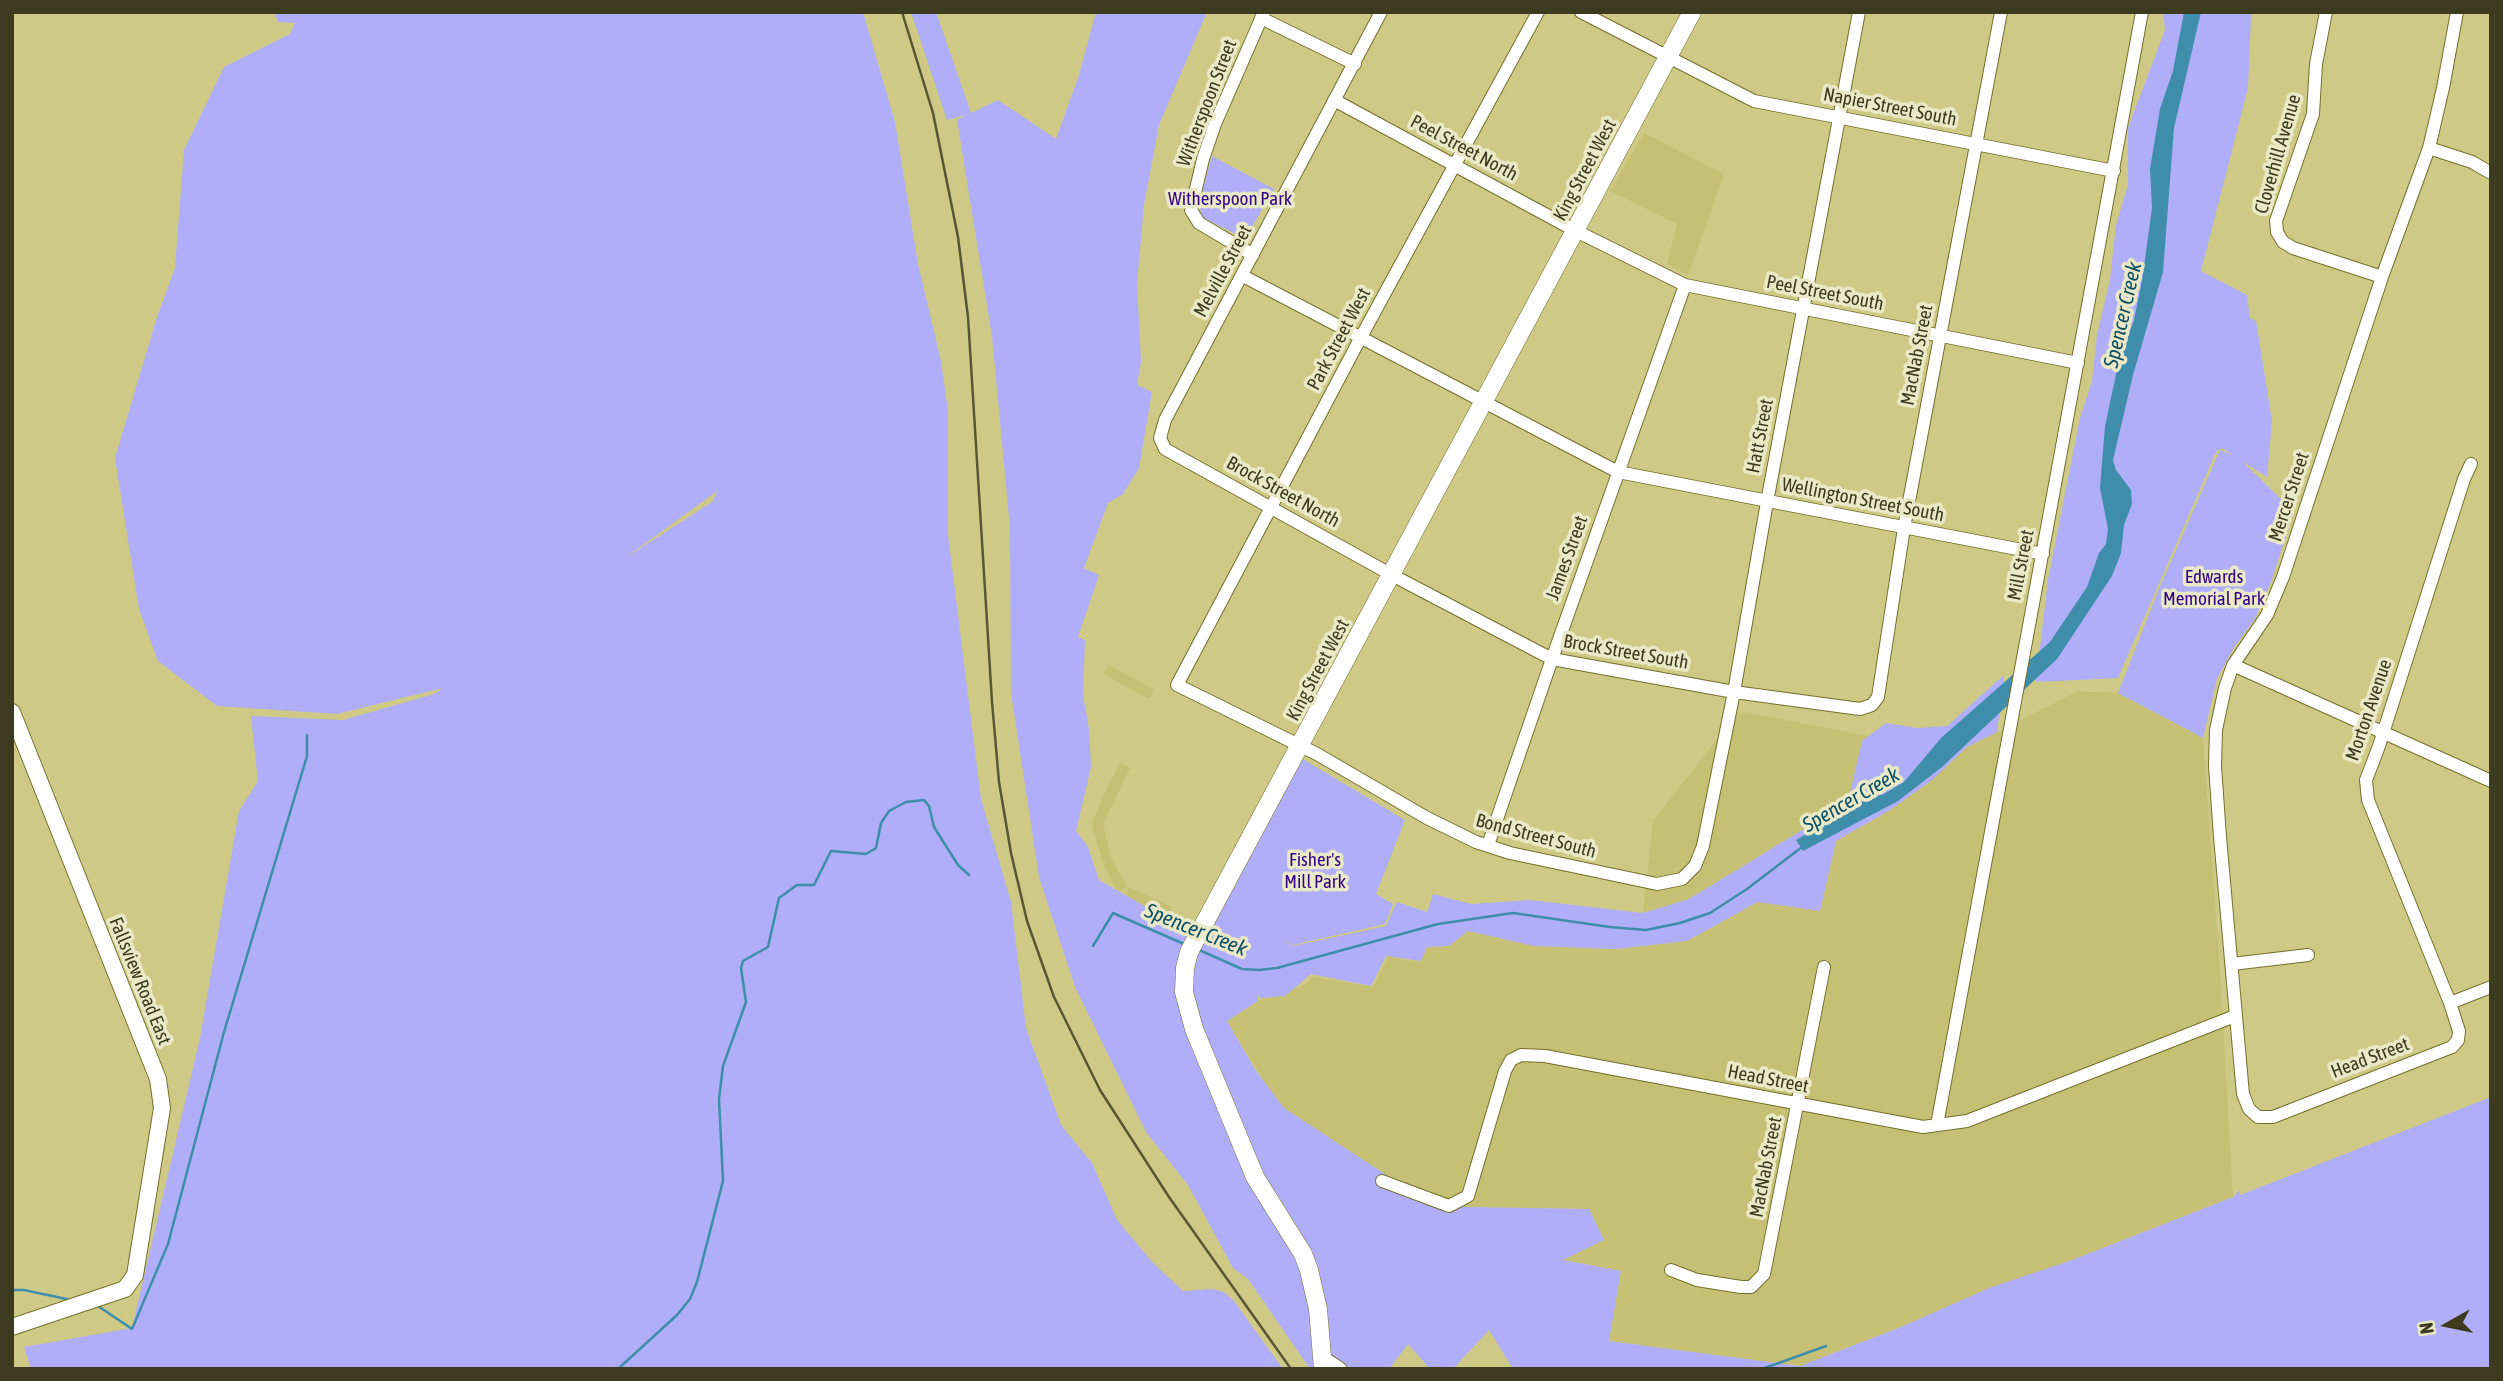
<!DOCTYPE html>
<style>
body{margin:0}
#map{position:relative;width:2503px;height:1381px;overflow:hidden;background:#ceca86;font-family:"Asap Condensed",sans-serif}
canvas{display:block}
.frame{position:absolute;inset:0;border:14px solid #3d3b1f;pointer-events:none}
.north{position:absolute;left:2412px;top:1290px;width:70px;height:70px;-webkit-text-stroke:5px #eae9c7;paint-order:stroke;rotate:261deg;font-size:19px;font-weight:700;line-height:28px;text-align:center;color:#3d3b1f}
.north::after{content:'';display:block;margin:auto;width:24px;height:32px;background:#3d3b1f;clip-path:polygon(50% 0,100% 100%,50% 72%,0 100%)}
</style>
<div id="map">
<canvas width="2503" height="1381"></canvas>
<div class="frame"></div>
<div class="north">N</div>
</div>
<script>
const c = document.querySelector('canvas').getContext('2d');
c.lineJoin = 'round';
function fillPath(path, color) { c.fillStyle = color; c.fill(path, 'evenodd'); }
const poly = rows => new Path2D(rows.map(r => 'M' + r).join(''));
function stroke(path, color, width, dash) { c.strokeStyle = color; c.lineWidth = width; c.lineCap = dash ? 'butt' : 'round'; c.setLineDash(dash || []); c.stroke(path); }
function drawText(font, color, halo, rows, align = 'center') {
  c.font = font + ' "Asap Condensed",sans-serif'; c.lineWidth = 7; c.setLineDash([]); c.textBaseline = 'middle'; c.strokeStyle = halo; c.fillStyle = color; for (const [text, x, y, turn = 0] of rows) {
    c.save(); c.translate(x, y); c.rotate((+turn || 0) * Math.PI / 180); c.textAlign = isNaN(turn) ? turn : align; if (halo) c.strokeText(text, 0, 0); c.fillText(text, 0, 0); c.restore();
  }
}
fillPath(poly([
 [1644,133,1724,174,1688,275,1667,264,1677,224,1610,191],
 [1108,665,1154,689,1149,699,1103,674],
 [2078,691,2118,693,2203,738,2219,955,2233,1197,1800,1366,1609,1341,1621,1271,1562,1260,1589,1209,1467,1207,1400,1184,1287,1112,1276,1101,1227,1021,1258,1001,1305,985,1312,977,1373,987,1388,956,1424,963,1421,961,1427,947,1449,946,1468,931,1534,946,1616,949,1687,941,1758,902,1820,910,1836,841,1890,810,1932,780,1967,747],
 [1745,712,1868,736,1862,741,1849,801,1689,899,1643,913,1653,821,1736,715],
 [1120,763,1130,768,1103,824,1111,858,1127,886,1118,892,1103,864,1093,828,1093,821,1104,794],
 [1129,887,1172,907,1167,917,1125,896]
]), '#c5c073');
fillPath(poly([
 [274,12,863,12,895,122,918,264,941,361,948,411,948,535,981,799,1011,902,1026,1028,1061,1125,1092,1163,1117,1220,1154,1264,1183,1291,1212,1289,1224,1292,1234,1301,1283,1369,31,1369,24,1347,132,1328,200,1038,239,811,258,781,251,716,343,720,434,694,443,688,337,714,217,706,158,661,139,609,115,458,157,317,175,268,184,150,224,67,290,34,295,23,278,22],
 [717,492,712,502,625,558,716,492],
 [911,12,936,12,971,113,998,100,1056,139,1079,75,1096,12,1207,12,1159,125,1144,205,1137,283,1141,362,1137,385,1152,392,1139,468,1123,494,1108,503,1084,568,1099,575,1078,637,1085,640,1083,695,1089,729,1091,767,1076,831,1088,847,1099,880,1183,928,1206,936,1301,758,1405,820,1376,894,1393,904,1385,924,1293,945,1283,940,1293,946,1386,926,1397,902,1427,912,1433,894,1471,904,1530,900,1643,913,1689,899,1848,802,1862,741,1886,723,1917,728,1947,726,2004,675,1997,732,1967,747,1932,780,1890,810,1836,841,1820,911,1758,902,1687,941,1616,949,1534,946,1468,931,1449,946,1427,947,1421,961,1386,956,1371,986,1311,974,1285,996,1261,998,1257,995,1258,1001,1227,1021,1256,1071,1284,1108,1400,1184,1467,1207,1589,1209,1604,1240,1563,1260,1621,1271,1609,1341,1800,1366,1901,1327,1989,1288,2072,1260,2233,1197,2239,1191,2240,1195,2491,1097,2491,1369,1513,1369,1489,1330,1453,1369,1430,1369,1408,1344,1389,1369,1310,1369,1248,1279,1233,1268,1188,1185,1146,1132,1075,987,1039,877,1011,693,1010,528,992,336,957,120,966,115,947,120],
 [2163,12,2251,14,2248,88,2201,271,2247,295,2250,318,2256,321,2272,421,2267,477,2242,461,2294,512,2271,582,2255,619,2233,649,2217,679,2203,738,2118,693,2159,589,2220,450,2233,455,2222,448,2216,452,2118,678,2036,682,2048,580,2080,418,2092,381,2097,335,2110,280,2116,225,2128,185,2128,128,2165,30],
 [1212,156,1274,189,1245,239,1202,217,1199,203]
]), '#b0aef8');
fillPath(poly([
 [2184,12,2201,12,2174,128,2163,272,2133,375,2113,460,2116,470,2131,490,2132,504,2124,525,2121,553,2112,576,2057,659,1942,767,1898,801,1803,851,1796,840,1867,799,1884,794,1904,782,1941,738,2050,642,2087,587,2099,553,2106,544,2108,529,2100,488,2105,426,2118,365,2134,320,2142,281,2152,208,2150,169,2160,109,2173,71]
]), '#3e8dab');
stroke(poly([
 [1093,946,1113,913,1184,944],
 [1197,949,1242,969,1259,970,1277,968,1438,924,1513,913,1610,927,1646,930,1680,923,1710,913,1747,889,1802,847],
 [12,1290,24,1290,71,1300],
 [98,1306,132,1329,168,1244,224,1032,307,756,307,735],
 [618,1369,677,1315,690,1299,697,1282,723,1181,719,1099,723,1066,746,1002,741,968,743,961,768,947,779,898,797,885,814,885,831,851,866,854,876,848,881,823,889,811,906,802,924,800,929,806,934,827,958,865,969,875],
 [1762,1369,1826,1346]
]), '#3e8dab', 2.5);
const street = poly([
 [1381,12,1165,420,1160,438,1165,449,1392,575,1552,659,1734,692,1860,709,1872,705,1878,697,1904,528,2001,12],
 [1538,12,1361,337,1177,685,1317,754,1427,818,1476,842,1510,853,1657,884,1682,879,1695,866,1703,846,1734,692,1767,502,1859,12],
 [1581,12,1754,101,2114,171],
 [2326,12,2316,64,2313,114,2276,221,2277,232,2283,242,2293,248,2382,277],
 [2457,12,2443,88,2429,148,2382,277,2283,577,2267,615,2233,665,2225,688,2216,730,2215,766,2220,837,2241,1072,2243,1094,2249,1109,2258,1117,2273,1117,2452,1047,2458,1040,2459,1031,2450,1003,2368,800,2366,780,2379,746,2464,479,2471,464],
 [1261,18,1355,64],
 [1334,100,1576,231,1685,285,2078,363],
 [2429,148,2472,162,2491,173],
 [1253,255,1199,223,1191,210,1203,159,1215,124,1264,12],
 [1243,276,1618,472,2043,554],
 [2233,665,2491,781],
 [1488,845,1552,659,1685,285],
 [2232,964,2308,955],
 [2450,1003,2491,987],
 [1937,1125,2142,12],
 [1382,1181,1449,1206,1468,1196,1505,1071,1511,1060,1521,1055,1545,1056,1923,1127,1967,1121,2235,1016],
 [1671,1270,1697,1280,1741,1287,1751,1287,1764,1274,1824,967],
 [1323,1357,1341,1369]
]);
const secondary = poly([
 [12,712,158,1079,162,1108,135,1275,125,1289,12,1327]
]);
const primary = poly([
 [1323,1369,1318,1309,1309,1270,1303,1254,1255,1177,1194,1029,1184,992,1185,968,1189,952,1692,12]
]);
stroke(street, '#74702c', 14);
stroke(secondary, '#74702c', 18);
stroke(primary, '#74702c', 19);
stroke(street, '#fff', 12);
stroke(secondary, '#fff', 16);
stroke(primary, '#fff', 18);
stroke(poly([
 [902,12,933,113,958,237,968,317,992,702,999,782,1011,853,1027,921,1054,997,1100,1090,1169,1197,1291,1369]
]), '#595633', 2.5);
drawText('19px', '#3d3b1f', '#eae9c7', [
 ["Witherspoon Street",1207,103,-69],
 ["Napier Street South",1890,107,11],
 ["Peel Street North",1464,148,28],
 ["Cloverhill Avenue",2278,154,-74],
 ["King Street West",1585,170,-62],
 ["Melville Street",1223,271,-62],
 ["Peel Street South",1825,293,11],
 ["Park Street West",1339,339,-62],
 ["MacNab Street",1917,355,-79],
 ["Hatt Street",1760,436,-79],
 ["Brock Street North",1283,492,29],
 ["Mercer Street",2289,497,-72],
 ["Wellington Street South",1863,500,11],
 ["James Street",1567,558,-70],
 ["Mill Street",2021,565,-79],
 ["Brock Street South",1626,652,10],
 ["King Street West",1318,670,-62],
 ["Morton Avenue",2369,710,-71],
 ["Bond Street South",1536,836,15],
 ["Fallsview Road East",140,981,68],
 ["Head Street",2370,1058,-21],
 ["Head Street",1768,1079,11],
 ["MacNab Street",1766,1167,-79]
]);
drawText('19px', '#320585', '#eae9c7', [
 ["Witherspoon Park",1230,199],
 ["Edwards",2214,577],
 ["Memorial Park",2214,599],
 ["Fisher's",1315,860],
 ["Mill Park",1315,882]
]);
drawText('italic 21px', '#0c4f65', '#eae9c7', [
 ["Spencer Creek",2123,315,-77],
 ["Spencer Creek",1851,800,-30],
 ["Spencer Creek",1196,930,22]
]);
</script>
